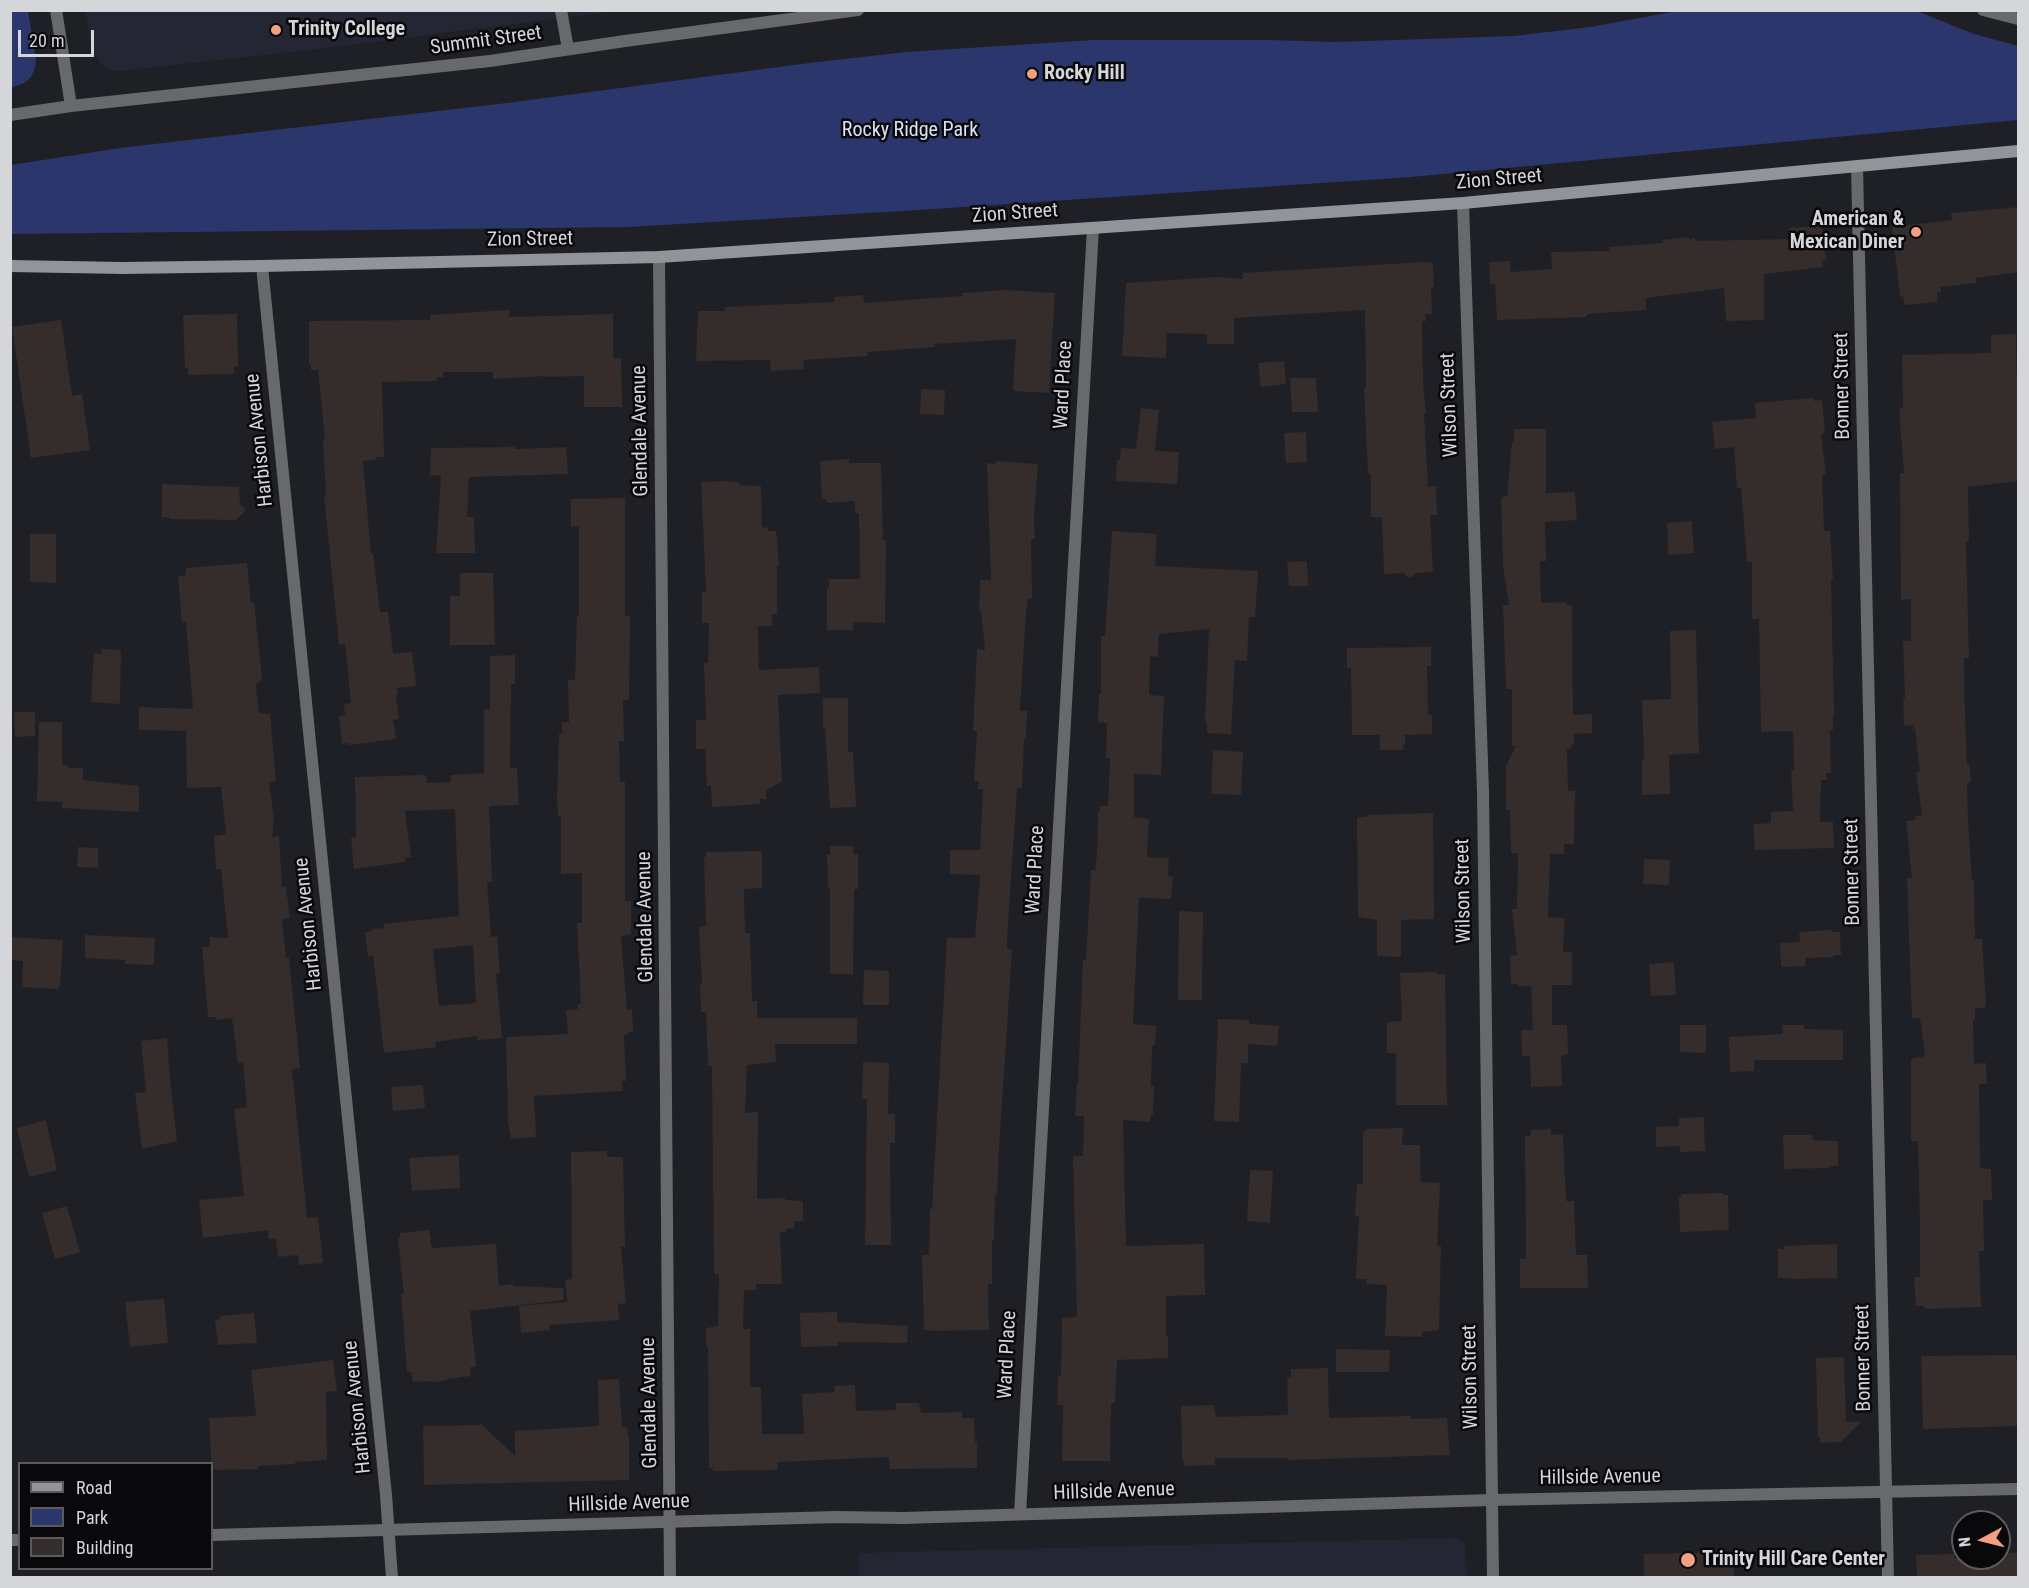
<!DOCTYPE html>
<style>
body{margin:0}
#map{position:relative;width:2029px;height:1588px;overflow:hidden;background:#1e2026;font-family:"Roboto Condensed",sans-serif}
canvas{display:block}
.frame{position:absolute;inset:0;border:12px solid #d5d6da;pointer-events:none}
.legend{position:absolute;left:18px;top:1462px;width:195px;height:108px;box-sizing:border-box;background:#09090c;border:2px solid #5b5b5e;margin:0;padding:8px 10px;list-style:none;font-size:18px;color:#d5d6da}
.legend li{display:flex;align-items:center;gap:12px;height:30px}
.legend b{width:30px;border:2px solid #5b5b5e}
.north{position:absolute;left:1951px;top:1510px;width:60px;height:60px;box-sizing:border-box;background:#09090c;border:2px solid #5b5b5e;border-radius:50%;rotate:263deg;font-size:16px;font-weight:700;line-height:24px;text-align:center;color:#d5d6da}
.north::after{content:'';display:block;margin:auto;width:21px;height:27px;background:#f39f82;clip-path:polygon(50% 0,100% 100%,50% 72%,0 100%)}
.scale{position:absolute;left:18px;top:30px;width:76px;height:27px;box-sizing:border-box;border:3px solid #d5d6da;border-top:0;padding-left:8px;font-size:18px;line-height:21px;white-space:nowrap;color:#d5d6da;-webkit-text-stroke:4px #09090c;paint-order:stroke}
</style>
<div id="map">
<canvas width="2029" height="1588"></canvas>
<div class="frame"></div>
<ul class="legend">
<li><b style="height:8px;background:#929499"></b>Road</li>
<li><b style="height:16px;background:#2b366c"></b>Park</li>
<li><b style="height:16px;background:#352d2b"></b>Building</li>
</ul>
<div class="north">N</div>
<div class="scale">20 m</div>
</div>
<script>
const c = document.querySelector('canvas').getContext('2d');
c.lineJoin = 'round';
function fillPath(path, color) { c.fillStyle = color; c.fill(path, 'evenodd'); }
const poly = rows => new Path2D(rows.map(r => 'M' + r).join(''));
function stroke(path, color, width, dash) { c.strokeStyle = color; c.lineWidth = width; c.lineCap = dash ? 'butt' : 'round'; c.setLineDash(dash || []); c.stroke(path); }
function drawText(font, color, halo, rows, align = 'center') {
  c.font = font + ' "Roboto Condensed",sans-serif'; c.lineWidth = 5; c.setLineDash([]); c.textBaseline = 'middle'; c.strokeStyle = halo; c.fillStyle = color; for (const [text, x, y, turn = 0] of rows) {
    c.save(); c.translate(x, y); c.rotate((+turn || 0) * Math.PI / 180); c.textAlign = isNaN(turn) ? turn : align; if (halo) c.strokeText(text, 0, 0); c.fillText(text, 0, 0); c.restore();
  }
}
fillPath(poly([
 [86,11,616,11,309,50,119,71,109,69,100,63,92,51],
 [1455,1538,1465,1543,1466,1577,858,1577,859,1553]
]), '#242733');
fillPath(poly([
 [10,11,28,11,36,59,35,68,31,77,24,83,11,88],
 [1917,11,1971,33,2018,46,2018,120,1411,177,903,211,628,227,11,234,11,165,120,148,507,103,809,63,906,52,1093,40,1268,40,1335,42,1514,36,1590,27,1678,11]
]), '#2b366c');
fillPath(poly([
 [2019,207,2019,272,1976,278,1976,283,1940,287,1941,292,1937,292,1937,302,1904,305,1903,296,1900,297,1892,227,1952,220,1951,213],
 [1818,226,1822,226,1826,260,1822,260,1823,267,1764,274,1764,320,1726,321,1724,288,1646,298,1646,310,1587,314,1587,317,1497,320,1495,284,1490,284,1489,262,1510,261,1511,272,1552,269,1551,252,1609,251,1609,247,1663,243,1662,240,1689,237,1689,239,1695,238,1695,241,1790,239,1789,228],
 [1424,262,1433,263,1434,287,1431,287,1432,314,1425,314,1426,321,1422,321,1423,383,1426,414,1424,414,1428,487,1436,486,1437,515,1430,515,1433,572,1416,573,1410,578,1403,573,1384,574,1382,517,1371,517,1371,474,1368,474,1364,388,1366,388,1365,310,1234,318,1234,344,1207,344,1207,334,1167,333,1166,358,1122,356,1126,283,1217,277,1243,279,1243,273],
 [1005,290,1055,293,1049,393,1013,391,1016,339,934,344,935,347,867,352,868,356,803,360,804,369,771,371,770,360,696,361,698,311,725,311,725,307,835,302,834,297,863,295,864,303,962,296,962,293],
 [509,310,509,317,613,314,613,358,621,358,622,407,584,407,584,376,546,377,546,376,493,379,493,372,443,372,443,377,437,377,437,381,382,382,384,457,375,457,376,460,363,461,371,554,373,553,380,612,388,612,393,654,412,652,416,686,397,688,398,694,396,694,399,719,393,720,396,739,348,745,348,743,342,744,339,716,345,715,344,704,351,703,345,644,339,645,324,495,326,495,323,439,325,439,318,370,311,370,311,363,309,364,309,321,430,320,430,315],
 [237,314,238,367,234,367,234,374,188,375,188,368,185,368,183,315],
 [61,320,72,396,82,394,90,450,31,458,12,327],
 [2016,334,2019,481,1968,487,1969,542,1966,542,1969,658,1964,658,1965,715,1967,764,1969,763,1971,782,1967,783,1968,821,1972,880,1974,880,1975,939,1982,939,1986,1002,1985,1008,1975,1008,1975,1019,1973,1019,1974,1064,1986,1063,1987,1084,1979,1084,1980,1168,1991,1169,1992,1200,1983,1200,1984,1251,1979,1251,1981,1307,1925,1309,1924,1306,1916,1306,1914,1277,1920,1277,1920,1225,1918,1141,1911,1141,1911,1059,1925,1056,1920,1018,1912,1018,1909,937,1907,878,1912,878,1906,821,1916,820,1915,816,1922,815,1916,773,1920,772,1915,729,1913,729,1914,725,1904,726,1903,698,1905,698,1903,641,1911,641,1911,599,1901,600,1900,473,1904,473,1899,409,1903,408,1902,355,1991,353,1991,335],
 [1284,361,1286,384,1261,387,1258,363],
 [1290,378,1316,378,1318,412,1292,412],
 [921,389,945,390,944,415,920,414],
 [1814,398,1814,401,1822,400,1825,433,1821,434,1826,474,1822,475,1824,531,1830,531,1833,579,1831,579,1834,715,1833,715,1833,730,1830,730,1831,773,1826,773,1827,780,1821,780,1820,822,1833,822,1834,848,1755,850,1753,824,1771,823,1771,812,1793,811,1791,770,1794,770,1793,731,1761,732,1759,619,1752,619,1752,562,1747,562,1741,488,1737,488,1734,447,1715,449,1712,422,1756,418,1755,403],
 [1141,408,1159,410,1155,451,1179,452,1177,484,1116,481,1117,460,1120,460,1121,448,1136,449],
 [1514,429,1546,429,1546,493,1575,492,1577,520,1545,522,1546,561,1540,561,1541,603,1566,602,1566,605,1572,605,1573,715,1592,714,1592,733,1574,734,1574,744,1571,745,1571,749,1567,749,1568,791,1575,791,1574,844,1564,844,1564,854,1550,854,1548,917,1565,918,1563,952,1572,952,1572,985,1552,985,1552,1025,1567,1025,1568,1054,1561,1056,1562,1086,1531,1087,1530,1056,1522,1056,1521,1030,1533,1030,1531,986,1518,986,1517,984,1511,984,1510,956,1517,955,1512,909,1517,909,1518,853,1511,853,1510,810,1506,810,1506,766,1516,746,1512,746,1512,689,1506,689,1503,605,1509,605,1503,565,1501,497,1507,496,1512,443,1514,443],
 [1306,432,1307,462,1286,463,1284,433],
 [515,447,515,449,566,447,568,474,469,477,467,517,474,517,475,553,436,553,441,475,430,476,431,448],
 [849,459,849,463,881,463,883,540,886,540,885,623,853,622,853,630,827,630,827,588,829,588,829,579,860,579,859,513,855,513,855,501,827,503,826,499,822,499,820,461],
 [996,461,1038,464,1034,517,1035,539,1031,539,1032,599,1028,599,1026,614,1020,708,1020,711,1027,711,1026,739,1024,739,1022,788,1017,788,1007,939,1007,949,1012,950,999,1149,997,1195,995,1195,994,1240,992,1240,992,1284,988,1284,989,1330,931,1331,930,1330,924,1330,922,1255,929,1255,930,1209,932,1209,947,938,975,938,980,875,950,874,950,850,980,850,983,789,978,789,979,781,974,781,977,731,973,731,977,649,985,650,981,611,979,611,980,580,991,580,987,463,995,464],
 [724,481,739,482,739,485,761,486,762,528,768,527,768,531,776,531,779,565,777,566,777,614,772,614,772,626,758,626,759,670,819,667,820,693,778,695,782,781,766,791,766,799,760,799,760,804,712,807,711,786,707,786,705,749,696,749,696,720,706,720,704,663,708,663,709,623,702,623,702,592,706,592,701,482],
 [162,484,239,487,240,504,246,510,236,520,170,519,169,517,162,517],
 [625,498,625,616,630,616,629,700,623,700,624,741,619,741,620,782,625,782,625,901,631,901,631,934,621,936,627,1010,632,1009,633,1032,628,1032,628,1035,624,1035,626,1081,622,1081,623,1091,534,1096,536,1137,511,1139,508,1122,506,1037,568,1034,566,1010,578,1009,578,1004,581,1004,577,923,582,923,582,873,561,874,561,816,558,816,557,799,559,734,562,734,562,722,569,722,568,680,575,680,577,616,579,616,579,526,571,527,571,499],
 [1692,521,1694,553,1668,555,1667,523],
 [1112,531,1157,534,1155,566,1258,571,1255,617,1249,617,1247,661,1235,660,1231,734,1207,733,1207,722,1205,721,1209,629,1159,634,1158,657,1150,656,1149,695,1164,696,1161,775,1134,774,1134,817,1149,819,1147,857,1169,858,1168,876,1173,877,1171,899,1139,898,1133,1024,1156,1026,1155,1045,1152,1046,1151,1086,1154,1086,1153,1115,1151,1115,1150,1122,1123,1120,1126,1246,1204,1244,1205,1295,1166,1296,1166,1336,1168,1336,1168,1358,1117,1360,1115,1403,1111,1403,1110,1461,1062,1461,1063,1405,1057,1405,1058,1376,1061,1377,1062,1318,1077,1317,1073,1156,1083,1156,1084,1116,1075,1116,1077,1083,1078,1083,1083,960,1086,960,1091,870,1095,870,1097,855,1098,811,1100,811,1100,806,1108,806,1110,758,1106,758,1107,723,1098,722,1099,694,1101,694,1101,636,1105,636],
 [30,534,56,534,56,583,30,582],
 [1307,561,1308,586,1289,586,1287,562],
 [247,563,251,603,254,602,262,678,256,685,259,713,270,714,276,781,269,783,274,818,272,837,279,836,282,887,286,887,290,918,282,919,286,958,289,958,300,1068,292,1069,307,1218,318,1217,323,1263,299,1265,298,1255,278,1257,276,1239,269,1239,268,1230,203,1238,199,1200,244,1196,234,1109,247,1107,243,1062,238,1063,232,1018,216,1020,216,1017,208,1017,202,947,210,947,210,937,228,938,221,869,216,869,214,836,226,834,221,787,187,788,186,731,139,730,139,707,193,709,186,622,182,623,178,576,186,575,186,568],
 [460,573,493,573,495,645,450,645,450,596,460,596],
 [1696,630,1699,753,1669,755,1670,794,1642,795,1642,760,1644,760,1642,700,1671,699,1670,631],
 [1431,647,1431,666,1427,666,1428,715,1432,715,1432,734,1405,735,1405,744,1403,745,1403,750,1380,750,1379,735,1352,735,1351,668,1347,668,1347,648],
 [102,649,121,650,120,704,91,702,94,653,101,654],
 [515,655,515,684,511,684,510,768,517,768,519,805,489,806,492,882,487,882,491,937,497,936,500,973,496,974,502,1038,478,1040,477,1036,435,1042,436,1047,384,1053,373,955,368,956,365,932,371,931,372,929,384,928,384,924,459,916,455,809,405,811,411,857,405,857,405,862,354,869,351,838,356,837,355,777,424,775,426,776,427,783,451,782,451,775,484,773,484,710,490,709,490,656],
 [473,945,476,1003,439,1006,433,949],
 [823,698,848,698,848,752,853,752,856,807,830,808,825,728,823,729],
 [14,712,35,712,35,736,15,737],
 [39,722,62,722,62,765,68,765,68,768,83,768,83,780,139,786,139,812,62,808,62,802,37,801],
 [1213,750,1243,752,1241,795,1211,794],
 [1433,813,1434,919,1401,920,1401,957,1377,956,1377,920,1358,917,1357,817,1366,817,1367,815],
 [830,846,853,846,853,854,858,854,858,889,854,889,853,974,830,974,830,889,828,889,827,855,830,855],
 [78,847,98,848,98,868,77,867],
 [762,851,762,888,744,889,745,933,750,933,752,1001,757,1001,757,1018,857,1018,857,1044,775,1044,776,1062,747,1065,745,1113,758,1112,757,1199,785,1198,785,1200,803,1201,803,1221,794,1221,794,1228,786,1229,786,1232,780,1232,782,1284,756,1284,756,1290,744,1290,743,1329,750,1329,750,1387,761,1387,762,1434,804,1434,802,1394,835,1392,834,1386,855,1385,856,1411,896,1410,896,1403,919,1403,921,1413,962,1412,962,1418,974,1418,975,1442,977,1442,977,1468,890,1469,889,1457,777,1462,778,1469,771,1470,713,1471,713,1468,709,1468,708,1347,706,1345,706,1328,718,1326,719,1274,714,1274,712,1066,708,1066,706,1012,701,1012,700,985,702,984,699,927,706,926,704,857,706,857,706,852],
 [1644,859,1670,860,1669,885,1643,884],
 [1179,911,1203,912,1202,1000,1178,1000],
 [1832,930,1832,932,1840,932,1841,955,1833,955,1833,957,1805,958,1805,966,1781,967,1780,943,1800,942,1799,932],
 [85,935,155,938,154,965,125,964,125,960,85,958],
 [10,937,63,940,60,987,58,986,58,989,22,987,23,961,12,960],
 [1674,962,1676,995,1651,996,1649,964],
 [864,970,889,971,889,1005,863,1005],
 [1437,972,1437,974,1445,974,1447,1105,1396,1105,1396,1053,1387,1053,1387,1022,1402,1021,1400,973],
 [1218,1019,1249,1020,1249,1024,1279,1026,1277,1046,1248,1044,1248,1063,1241,1063,1239,1122,1214,1121],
 [1680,1025,1706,1025,1706,1053,1680,1052],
 [1782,1025,1804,1025,1804,1029,1843,1030,1843,1060,1754,1060,1754,1071,1730,1072,1729,1037,1783,1034],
 [167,1038,169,1060,168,1060,177,1141,142,1149,135,1093,146,1092,141,1041],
 [863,1062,889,1063,888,1114,895,1114,895,1143,890,1143,891,1245,865,1245,867,1099,862,1099],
 [423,1085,425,1108,393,1111,391,1087],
 [1704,1117,1705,1151,1680,1152,1680,1146,1656,1147,1656,1127,1679,1126,1679,1118],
 [46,1120,57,1170,29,1177,17,1128],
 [1403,1128,1402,1145,1420,1145,1421,1182,1440,1183,1437,1246,1441,1246,1439,1330,1422,1332,1422,1337,1385,1336,1387,1285,1366,1284,1367,1279,1356,1279,1359,1216,1355,1216,1357,1184,1363,1184,1363,1132,1365,1132,1365,1129],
 [1551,1129,1551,1135,1563,1134,1566,1201,1574,1201,1576,1255,1587,1255,1588,1288,1520,1288,1520,1259,1526,1259,1525,1136,1531,1136,1531,1130],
 [1783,1135,1812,1135,1813,1140,1838,1141,1838,1166,1829,1166,1829,1168,1784,1169],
 [607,1151,607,1157,623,1157,625,1247,621,1247,626,1303,618,1304,619,1320,549,1325,550,1330,521,1333,519,1306,567,1302,565,1280,572,1279,571,1152],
 [459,1155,460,1188,412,1191,409,1158],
 [1250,1170,1273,1171,1270,1223,1247,1221],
 [1723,1193,1723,1195,1728,1195,1729,1230,1680,1232,1679,1197,1681,1197,1681,1194],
 [67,1206,80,1252,55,1259,42,1213],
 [429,1230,432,1248,496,1244,499,1286,513,1284,513,1286,563,1288,564,1300,470,1311,476,1367,470,1367,471,1376,448,1379,444,1381,435,1382,430,1381,413,1382,411,1372,407,1372,401,1294,404,1294,398,1239,400,1238,400,1233],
 [1837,1244,1837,1278,1791,1279,1791,1278,1778,1278,1778,1249,1784,1249,1784,1246],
 [164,1299,168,1343,130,1347,125,1302],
 [837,1312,837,1322,908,1326,907,1343,838,1342,838,1346,801,1347,800,1313],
 [254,1313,257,1343,218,1345,215,1320,221,1319,220,1316],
 [1336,1349,1390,1350,1389,1372,1336,1372],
 [2016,1355,2017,1363,2019,1363,2019,1426,1923,1429,1921,1356],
 [1844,1357,1846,1422,1861,1422,1841,1442,1820,1443,1820,1438,1818,1438,1816,1358],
 [333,1360,337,1391,326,1392,327,1460,295,1462,295,1464,258,1466,258,1469,212,1470,209,1418,256,1416,251,1370],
 [1328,1368,1329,1418,1411,1416,1411,1419,1447,1418,1450,1455,1289,1460,1288,1458,1215,1458,1215,1465,1184,1466,1183,1459,1182,1459,1181,1406,1214,1405,1216,1417,1288,1415,1287,1378,1291,1378,1291,1369],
 [619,1379,622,1427,627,1427,629,1439,629,1480,424,1485,423,1426,482,1425,515,1456,515,1431,599,1426,598,1380],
 [1733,1552,1734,1578,1644,1578,1644,1554],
 [1999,1553,2019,1553,2019,1578,1917,1578,1916,1555,1954,1554,1954,1558,1999,1558]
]), '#352d2b');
stroke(poly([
 [56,10,71,106],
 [561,10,568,49],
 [1983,10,2018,19],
 [10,115,71,106,490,61,625,41,858,10],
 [1857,166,1888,1578],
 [1463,203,1483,792,1493,1578],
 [659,257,670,1578],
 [262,266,386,1495,392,1578],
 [1020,1514,1093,228]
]), '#68696d', 12);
stroke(poly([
 [212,1535,835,1517,904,1518,1492,1500,2018,1489],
 [10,1540,20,1540]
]), '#68696d', 12);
stroke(poly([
 [10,266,123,268,262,266,659,257,1463,203,2018,151]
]), '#929499', 12);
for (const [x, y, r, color] of [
 [276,30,6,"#f39f82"],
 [1032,74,6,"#f39f82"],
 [1916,232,6,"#f39f82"],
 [1688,1560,8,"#f39f82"]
]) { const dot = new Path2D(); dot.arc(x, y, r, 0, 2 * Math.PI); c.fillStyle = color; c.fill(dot); stroke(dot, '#09090c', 2); }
drawText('bold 20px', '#d5d6da', '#09090c', [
 ["Trinity College",288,30],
 ["Rocky Hill",1044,74],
 ["American &",1904,220,"right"],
 ["Mexican Diner",1904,243,"right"],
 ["Trinity Hill Care Center",1702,1560]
], 'left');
drawText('20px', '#d5d6da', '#09090c', [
 ["Summit Street",486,41,-8],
 ["Zion Street",1499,180,-5],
 ["Zion Street",1015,214,-4],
 ["Zion Street",530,240,-1],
 ["Ward Place",1064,385,-87],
 ["Bonner Street",1843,386,-91],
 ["Wilson Street",1450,405,-92],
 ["Glendale Avenue",641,431,-91],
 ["Harbison Avenue",260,440,-96],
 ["Ward Place",1036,870,-87],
 ["Bonner Street",1853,872,-91],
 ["Wilson Street",1464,891,-91],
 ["Glendale Avenue",646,917,-91],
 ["Harbison Avenue",309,924,-96],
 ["Ward Place",1008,1355,-87],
 ["Bonner Street",1864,1358,-91],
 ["Wilson Street",1471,1377,-91],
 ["Glendale Avenue",650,1403,-91],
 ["Harbison Avenue",358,1407,-96],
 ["Hillside Avenue",1600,1478,-1],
 ["Hillside Avenue",1114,1492,-2],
 ["Hillside Avenue",629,1504,-2]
]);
drawText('20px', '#dae1f7', '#09090c', [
 ["Rocky Ridge Park",910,131]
]);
</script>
